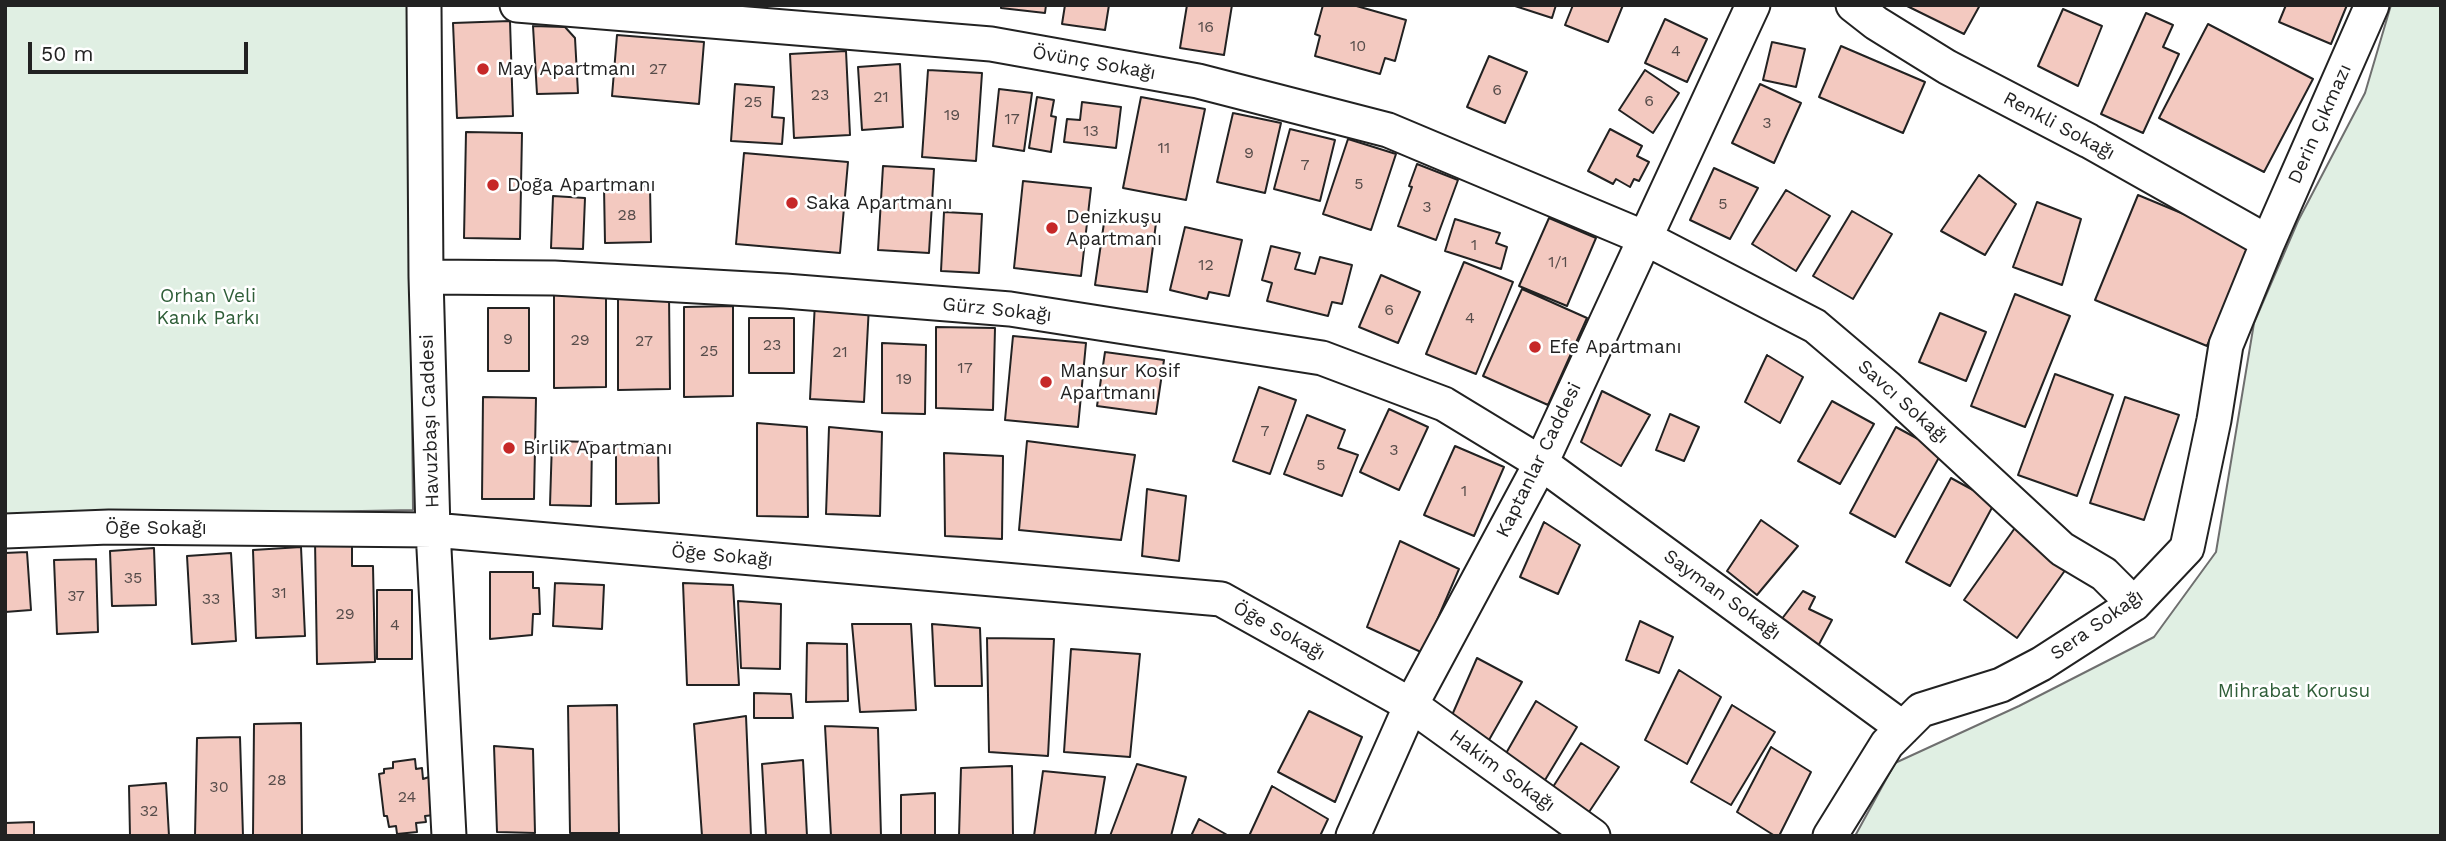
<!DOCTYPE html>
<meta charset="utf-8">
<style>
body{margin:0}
#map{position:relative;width:2446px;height:841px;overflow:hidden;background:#fff;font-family:"Work Sans",sans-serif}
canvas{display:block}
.frame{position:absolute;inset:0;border:7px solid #222;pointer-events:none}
.scale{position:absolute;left:28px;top:42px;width:220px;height:32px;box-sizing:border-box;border:4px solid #222;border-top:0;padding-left:9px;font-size:21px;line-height:24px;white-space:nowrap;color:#222;-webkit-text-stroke:5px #fff;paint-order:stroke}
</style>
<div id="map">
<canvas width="2446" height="841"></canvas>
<div class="frame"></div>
<div class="scale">50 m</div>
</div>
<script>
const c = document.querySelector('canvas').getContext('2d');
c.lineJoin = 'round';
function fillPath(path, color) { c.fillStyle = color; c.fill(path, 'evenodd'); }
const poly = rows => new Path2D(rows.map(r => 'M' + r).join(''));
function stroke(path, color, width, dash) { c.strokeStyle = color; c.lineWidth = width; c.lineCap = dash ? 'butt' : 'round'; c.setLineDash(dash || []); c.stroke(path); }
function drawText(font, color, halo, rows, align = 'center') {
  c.font = font + ' "Work Sans",sans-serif'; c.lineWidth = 5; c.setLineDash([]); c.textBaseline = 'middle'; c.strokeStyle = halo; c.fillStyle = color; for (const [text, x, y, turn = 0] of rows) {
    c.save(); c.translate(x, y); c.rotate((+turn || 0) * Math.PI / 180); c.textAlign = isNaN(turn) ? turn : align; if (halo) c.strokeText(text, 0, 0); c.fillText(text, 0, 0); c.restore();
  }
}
const green = poly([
 [5,5,408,5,413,510,5,518,5,5],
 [2391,5,2441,5,2441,836,1855,836,1895,763,2019,706,2154,637,2216,552,2254,323,2298,221,2365,93,2391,5]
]);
fillPath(green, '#e0efe3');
stroke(green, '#6f6f6f', 2);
const building = poly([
 [1001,5,1046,5,1045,13,1001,8,1001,5],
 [1065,5,1109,5,1105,30,1062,24,1065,5],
 [1187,5,1232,5,1224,55,1180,48,1187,5],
 [1323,5,1353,5,1406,20,1395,61,1385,58,1380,74,1315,56,1320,36,1315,34,1323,5],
 [1512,5,1556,5,1552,18,1512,5],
 [1573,5,1623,5,1608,42,1565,25,1573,5],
 [1905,5,1980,5,1964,34,1905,5],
 [2286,5,2347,5,2331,44,2279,22,2286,5],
 [2063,9,2102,26,2078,86,2038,66,2063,9],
 [2146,13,2173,25,2163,47,2179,54,2143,133,2101,114,2146,13],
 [1665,19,1707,39,1687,82,1645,63,1665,19],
 [510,21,513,116,457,118,453,23,510,21],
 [2208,24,2313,79,2264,172,2159,118,2208,24],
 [533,26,565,27,575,38,578,93,537,94,533,26],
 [617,35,704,42,699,104,612,96,617,35],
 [1772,42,1805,49,1796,87,1763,80,1772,42],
 [1841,46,1925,82,1903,133,1819,97,1841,46],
 [846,51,850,135,794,138,790,54,846,51],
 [1489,56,1527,72,1505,123,1467,107,1489,56],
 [900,64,903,127,862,130,858,67,900,64],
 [928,70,982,73,976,161,922,157,928,70],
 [1645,70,1679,93,1653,133,1619,110,1645,70],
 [735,84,774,87,772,117,784,118,782,144,731,141,735,84],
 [1760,84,1801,103,1774,163,1732,143,1760,84],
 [999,89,1032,93,1024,151,993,146,999,89],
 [1037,97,1054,100,1051,116,1056,117,1051,152,1029,148,1037,97],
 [1141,97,1205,109,1186,200,1123,188,1141,97],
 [1082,102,1121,107,1116,148,1064,142,1067,119,1080,120,1082,102],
 [1233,113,1281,123,1265,193,1217,182,1233,113],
 [1290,129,1335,140,1320,201,1274,189,1290,129],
 [1610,129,1642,146,1637,156,1649,162,1639,181,1634,179,1630,187,1616,179,1613,184,1588,171,1610,129],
 [466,132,522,133,520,239,464,238,466,132],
 [1348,139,1396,154,1371,230,1323,214,1348,139],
 [744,153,848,162,840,253,736,244,744,153],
 [1417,164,1458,180,1436,240,1398,226,1412,187,1409,186,1417,164],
 [883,166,934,169,929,253,878,250,883,166],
 [1714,168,1758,188,1730,239,1690,220,1714,168],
 [1979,175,2016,204,1985,255,1941,231,1979,175],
 [1023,181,1091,188,1081,276,1014,268,1023,181],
 [650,186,651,242,605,243,604,187,650,186],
 [1786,190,1830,216,1796,271,1752,244,1786,190],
 [2138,195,2251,242,2207,346,2095,300,2138,195],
 [553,196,585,198,583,249,551,248,553,196],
 [2037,202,2081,219,2062,285,2013,267,2037,202],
 [1852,211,1892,234,1853,299,1813,276,1852,211],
 [944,212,982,214,979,273,941,271,944,212],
 [1105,216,1156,223,1147,292,1095,285,1105,216],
 [1549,218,1596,238,1567,306,1519,286,1549,218],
 [1455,219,1500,233,1496,243,1507,247,1501,269,1445,251,1455,219],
 [1185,227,1242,240,1229,296,1209,292,1207,299,1170,290,1185,227],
 [1271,246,1300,253,1295,269,1315,274,1320,257,1352,265,1342,304,1332,302,1328,316,1267,301,1272,283,1262,280,1271,246],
 [1464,262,1513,282,1476,374,1426,354,1464,262],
 [1381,275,1420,292,1398,343,1359,327,1381,275],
 [1522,289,1587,318,1548,405,1483,376,1522,289],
 [554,292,606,293,606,387,554,388,554,292],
 [618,294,669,294,670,389,618,390,618,294],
 [2015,294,2070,316,2025,427,1971,406,2015,294],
 [815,302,869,305,864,402,810,399,815,302],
 [733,306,733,396,684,397,684,307,733,306],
 [488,308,529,308,529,371,488,371,488,308],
 [1940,313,1986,332,1966,381,1919,362,1940,313],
 [749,318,794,318,794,373,749,373,749,318],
 [936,327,995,328,993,410,936,408,936,327],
 [1013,336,1086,343,1078,427,1005,420,1013,336],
 [882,343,926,345,925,414,882,413,882,343],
 [1105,352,1164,360,1156,414,1097,406,1105,352],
 [1767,355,1803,377,1780,423,1745,402,1767,355],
 [2055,374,2113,395,2077,496,2018,475,2055,374],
 [1259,387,1296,400,1270,474,1233,461,1259,387],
 [1602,391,1650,415,1621,466,1581,442,1602,391],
 [483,397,536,398,534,499,482,499,483,397],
 [2125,397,2179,415,2144,520,2090,503,2125,397],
 [1832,401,1874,424,1840,484,1798,461,1832,401],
 [1389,409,1428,427,1399,490,1360,472,1389,409],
 [1670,414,1699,427,1684,461,1656,450,1670,414],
 [1307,415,1345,430,1338,448,1358,455,1342,496,1284,474,1307,415],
 [757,423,807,427,808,517,757,516,757,423],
 [829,427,882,432,880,516,826,514,829,427],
 [1896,427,1942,452,1895,537,1850,513,1896,427],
 [552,441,592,442,591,506,550,505,552,441],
 [1027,441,1135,455,1121,540,1019,530,1027,441],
 [616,444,658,444,659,503,616,504,616,444],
 [1455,446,1504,467,1474,536,1424,515,1455,446],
 [944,453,1003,456,1002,539,945,536,944,453],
 [1951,478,1995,502,1950,586,1906,562,1951,478],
 [1147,489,1186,496,1179,561,1142,556,1147,489],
 [1761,520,1798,546,1757,595,1727,571,1761,520],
 [1544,522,1580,545,1558,594,1520,577,1544,522],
 [2017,525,2071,562,2017,638,1964,600,2017,525],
 [352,539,352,566,373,566,375,662,317,664,315,540,352,539],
 [1400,541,1459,569,1423,653,1367,627,1400,541],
 [301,547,305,636,256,638,253,550,301,547],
 [154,548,156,605,112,606,110,551,154,548],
 [27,552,31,610,5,612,5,553,27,552],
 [231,553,236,641,192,644,187,556,231,553],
 [96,559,98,632,57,634,54,560,96,559],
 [490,572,533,572,533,588,539,588,540,614,533,614,532,635,490,639,490,572],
 [555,583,604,585,602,629,553,626,555,583],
 [683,583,733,585,739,685,687,685,683,583],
 [377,590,412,590,412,659,377,659,377,590],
 [1803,591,1815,597,1809,609,1832,620,1817,648,1778,624,1803,591],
 [738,601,781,604,780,669,741,668,738,601],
 [1640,621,1673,637,1659,673,1626,660,1640,621],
 [852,624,911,624,916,710,860,712,852,624],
 [932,624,980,628,982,686,935,686,932,624],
 [987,638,1054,639,1048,756,989,752,987,638],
 [807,643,847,644,848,701,806,702,807,643],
 [1071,649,1140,654,1130,757,1064,752,1071,649],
 [1477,658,1522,682,1485,747,1449,722,1477,658],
 [1679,670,1721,697,1687,764,1645,740,1679,670],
 [754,693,791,694,793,718,754,718,754,693],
 [1536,701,1577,727,1539,790,1501,762,1536,701],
 [617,705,619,833,570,833,568,706,617,705],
 [1732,705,1775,732,1731,805,1691,782,1732,705],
 [1309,711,1362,737,1335,802,1278,772,1309,711],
 [746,716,751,836,702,836,694,724,746,716],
 [301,723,302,836,253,836,254,724,301,723],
 [825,726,878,728,881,836,831,836,825,726],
 [240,737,243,836,195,836,197,738,240,737],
 [1581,743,1619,767,1587,815,1551,790,1581,743],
 [494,746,533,749,535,833,497,832,494,746],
 [1771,747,1811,772,1779,836,1775,836,1737,812,1771,747],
 [415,759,416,769,422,768,423,779,429,777,434,815,425,816,426,822,416,823,417,832,397,834,396,826,389,827,387,816,384,816,379,774,384,773,384,769,393,768,393,762,415,759],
 [803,760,807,836,766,836,762,764,803,760],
 [1137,764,1186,777,1171,836,1110,836,1137,764],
 [1012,766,1013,836,959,836,961,768,1012,766],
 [1043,771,1105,777,1095,836,1034,836,1043,771],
 [166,783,169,836,130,836,129,786,166,783],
 [1272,786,1328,819,1320,836,1249,836,1272,786],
 [935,793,935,836,901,836,901,795,935,793],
 [1199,819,1229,836,1191,836,1199,819],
 [34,822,34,836,5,836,5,823,34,822]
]);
fillPath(building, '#f3c9c0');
stroke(building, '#222', 2);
const minor = poly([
 [424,5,426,277,433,530,449,836],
 [517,5,991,44,1198,81,1388,130,1645,238,1815,326,1887,387,2062,549,2104,574,2134,604],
 [1853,5,1876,23,1947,67,2089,141,2268,242],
 [426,277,554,278,785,291,1010,309,1322,358,1444,404,1541,463,1903,728],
 [5,531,109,527,433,530,1221,599,1411,705,1593,836],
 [1353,836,1411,705,1541,463,1753,5],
 [1830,836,1887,744,1921,710,2001,685,2041,664,2134,604,2187,548,2214,420,2226,345,2268,242,2372,5]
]);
stroke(minor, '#222', 37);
stroke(minor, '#fff', 33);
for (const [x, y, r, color] of [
 [483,69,7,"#c62828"],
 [493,185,7,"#c62828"],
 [792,203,7,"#c62828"],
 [1052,228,7,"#c62828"],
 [1535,347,7,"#c62828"],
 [1046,382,7,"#c62828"],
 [509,448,7,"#c62828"]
]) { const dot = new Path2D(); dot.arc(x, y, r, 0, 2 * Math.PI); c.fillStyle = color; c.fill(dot); stroke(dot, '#fff', 2.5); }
drawText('16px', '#564c4a', null, [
 ["16",1206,27],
 ["10",1358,46],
 ["4",1676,51],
 ["27",658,69],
 ["6",1497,90],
 ["23",820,95],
 ["21",881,97],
 ["6",1649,101],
 ["25",753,102],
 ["19",952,115],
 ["17",1012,119],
 ["3",1767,123],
 ["13",1091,131],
 ["11",1164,148],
 ["9",1249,153],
 ["7",1305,165],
 ["5",1359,184],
 ["5",1723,204],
 ["3",1427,207],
 ["28",627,215],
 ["1",1474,245],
 ["1/1",1558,262],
 ["12",1206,265],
 ["6",1389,310],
 ["4",1470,318],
 ["9",508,339],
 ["29",580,340],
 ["27",644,341],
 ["23",772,345],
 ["25",709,351],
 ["21",840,352],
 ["17",965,368],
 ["19",904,379],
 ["7",1265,431],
 ["3",1394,450],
 ["5",1321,465],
 ["1",1464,491],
 ["35",133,578],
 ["31",279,593],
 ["37",76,596],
 ["33",211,599],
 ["29",345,614],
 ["4",395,625],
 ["28",277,780],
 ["30",219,787],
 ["24",407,797],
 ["32",149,811]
]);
drawText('19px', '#222', '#fff', [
 ["Övünç Sokağı",1094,63,10],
 ["Derin Çıkmazı",2320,124,-66],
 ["Renkli Sokağı",2059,126,28],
 ["Gürz Sokağı",997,310,6],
 ["Savcı Sokağı",1903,402,42],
 ["Havuzbaşı Caddesi",430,421,-92],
 ["Kaptanlar Caddesi",1539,460,-64],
 ["Öḡe Sokağı",156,528],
 ["Öḡe Sokağı",722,556,5],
 ["Sayman Sokağı",1722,595,36],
 ["Sera Sokağı",2097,625,-35],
 ["Öḡe Sokağı",1279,631,29],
 ["Hakim Sokağı",1502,771,36]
]);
drawText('19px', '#222', '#fff', [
 ["May Apartmanı",497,69],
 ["Doḡa Apartmanı",507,185],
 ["Saka Apartmanı",806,203],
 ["Denizkuşu",1066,217],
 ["Apartmanı",1066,239],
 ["Efe Apartmanı",1549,347],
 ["Mansur Kosif",1060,371],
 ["Apartmanı",1060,393],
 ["Birlik Apartmanı",523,448]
], 'left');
drawText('19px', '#2f5e38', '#fff', [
 ["Orhan Veli",208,296],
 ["Kanık Parkı",208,318],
 ["Mihrabat Korusu",2294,691]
]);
</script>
